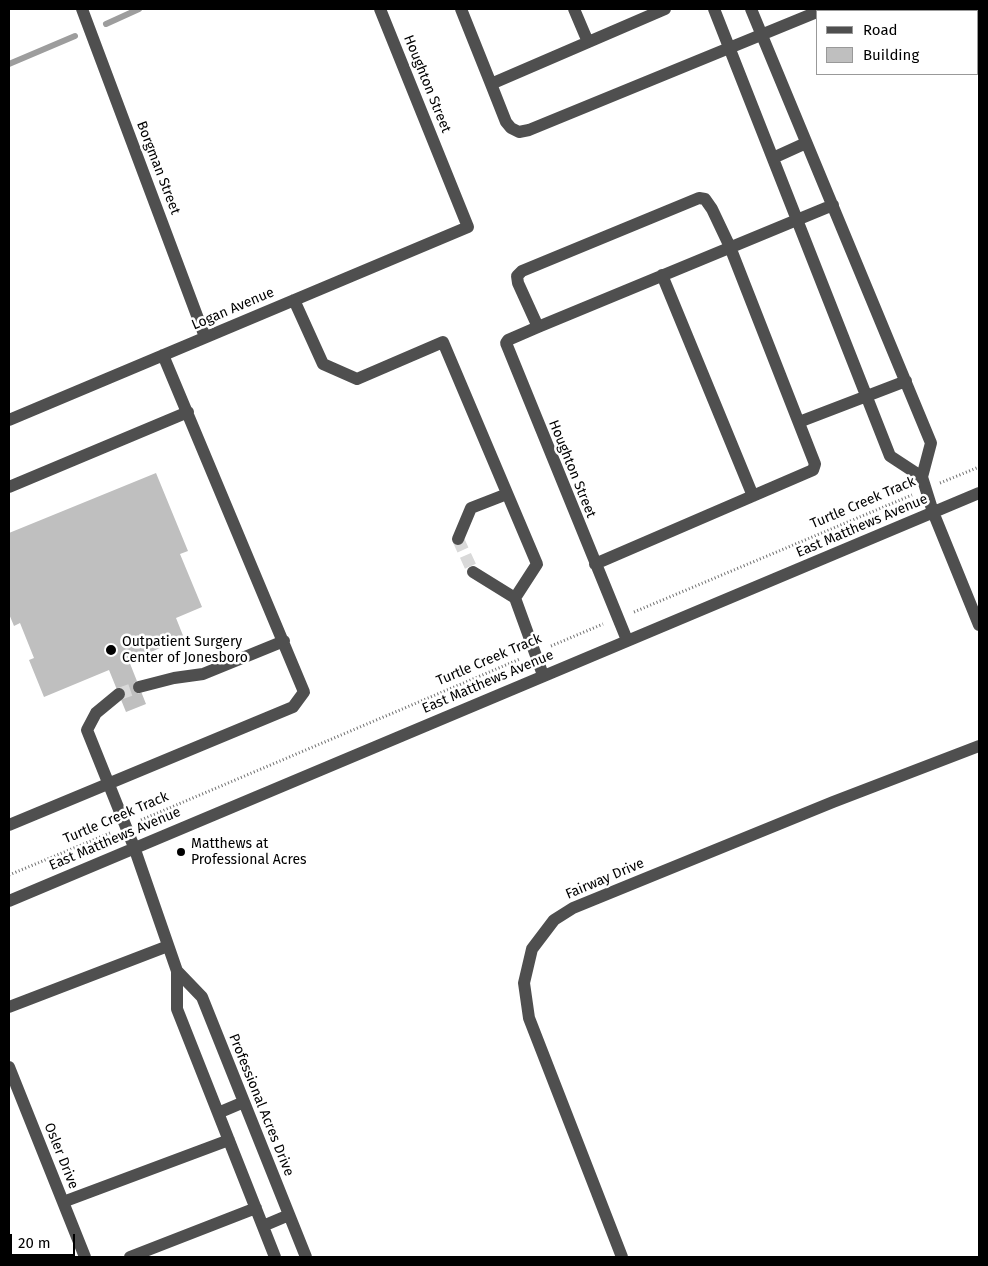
<!DOCTYPE html>
<style>
body{margin:0}
#map{position:relative;width:988px;height:1266px;overflow:hidden;background:#fff;font-family:"Fira Sans",sans-serif}
canvas{display:block}
.frame{position:absolute;inset:0;border:10px solid #000;pointer-events:none}
.legend{position:absolute;left:816px;top:10px;width:162px;height:65px;box-sizing:border-box;background:#fff;border:1px solid #999;margin:0;padding:6px 9px;list-style:none;font-size:15px;color:#000}
.legend li{display:flex;align-items:center;gap:10px;height:25px}
.legend b{width:25px;border:1px solid #999}
.scale{position:absolute;left:10px;top:1234px;width:65px;height:22px;box-sizing:border-box;border:2px solid #000;border-top:0;padding-left:6px;font-size:15px;line-height:18px;white-space:nowrap;color:#000;-webkit-text-stroke:4px #fff;paint-order:stroke}
</style>
<div id="map">
<canvas width="988" height="1266"></canvas>
<div class="frame"></div>
<ul class="legend">
<li><b style="height:6px;background:#4f4f4f"></b>Road</li>
<li><b style="height:14px;background:#bfbfbf"></b>Building</li>
</ul>
<div class="scale">20 m</div>
</div>
<script>
const c = document.querySelector('canvas').getContext('2d');
c.lineJoin = 'round';
const poly = rows => new Path2D(rows.map(r => 'M' + r).join(''));
function stroke(path, color, width, dash) { c.strokeStyle = color; c.lineWidth = width; c.lineCap = dash ? 'butt' : 'round'; c.setLineDash(dash || []); c.stroke(path); }
function fillPath(path, color) { c.fillStyle = color; c.fill(path, 'evenodd'); }
function drawText(font, color, halo, rows, align = 'center') {
  c.font = font + ' "Fira Sans",sans-serif'; c.lineWidth = 5; c.setLineDash([]); c.textBaseline = 'middle'; c.strokeStyle = halo; c.fillStyle = color; for (const [text, x, y, turn = 0] of rows) {
    c.save(); c.translate(x, y); c.rotate((+turn || 0) * Math.PI / 180); c.textAlign = isNaN(turn) ? turn : align; if (halo) c.strokeText(text, 0, 0); c.fillText(text, 0, 0); c.restore();
  }
}
stroke(poly([
 [106,24,139,9],
 [9,64,75,36]
]), '#9d9d9d', 6);
fillPath(poly([
 [156,473,188,551,180,554,202,607,176,618,184,638,129,661,146,704,126,712,109,670,44,697,29,660,34,658,20,623,14,626,9,614,9,533]
]), '#bfbfbf');
stroke(poly([
 [458,539,473,572],
 [119,694,139,687]
]), '#d9d9d9', 12, [12, 6]);
stroke(poly([
 [940,483,979,467],
 [634,612,912,495],
 [551,646,603,624],
 [141,820,520,659],
 [9,875,110,833]
]), '#717171', 3, [1, 2.5]);
stroke(poly([
 [82,9,205,337],
 [461,9,491,84,665,9],
 [574,9,588,42],
 [714,9,890,456,922,477],
 [751,9,931,443,922,477,933,512,979,625],
 [491,84,506,122,511,128,519,132,529,130,817,12],
 [773,158,806,143],
 [662,275,753,496],
 [294,300,323,364,357,379,443,342,537,564,515,598,543,675],
 [538,327,518,283,517,276,522,271,699,198,705,199,712,209,730,247,815,464,813,470,595,564],
 [9,420,468,227,380,9],
 [799,422,906,381],
 [9,487,188,412],
 [458,539,471,508,507,494],
 [473,572,515,598],
 [627,640,506,343,508,340,538,327,833,205],
 [139,687,174,678,203,674,284,641],
 [119,694,96,713,87,730,134,847,177,971,177,1009,275,1257],
 [9,825,293,707,304,692,163,355],
 [9,901,979,493],
 [177,971,202,997,306,1257],
 [9,1007,168,946],
 [9,1067,85,1257],
 [218,1113,244,1102],
 [63,1202,229,1140],
 [263,1226,289,1215],
 [130,1257,256,1208],
 [622,1257,529,1018,524,983,532,949,554,920,573,908,833,802,979,746]
]), '#4f4f4f', 12);
for (const [x, y, r, color] of [
 [111,650,6,"#000"],
 [181,852,5,"#000"]
]) { const dot = new Path2D(); dot.arc(x, y, r, 0, 2 * Math.PI); c.fillStyle = color; c.fill(dot); stroke(dot, '#fff', 2); }
drawText('14px', '#000', '#fff', [
 ["Houghton Street",427,84,68],
 ["Borgman Street",158,168,69],
 ["Logan Avenue",233,309,-23],
 ["Houghton Street",572,469,68],
 ["Turtle Creek Track",863,503,-23],
 ["East Matthews Avenue",862,526,-23],
 ["Turtle Creek Track",489,660,-23],
 ["East Matthews Avenue",488,682,-23],
 ["Turtle Creek Track",116,818,-23],
 ["East Matthews Avenue",115,839,-23],
 ["Fairway Drive",605,879,-23],
 ["Professional Acres Drive",261,1105,68],
 ["Osler Drive",61,1156,68]
]);
drawText('14px', '#000', '#fff', [
 ["Outpatient Surgery",122,642],
 ["Center of Jonesboro",122,658],
 ["Matthews at",191,844],
 ["Professional Acres",191,860]
], 'left');
</script>
